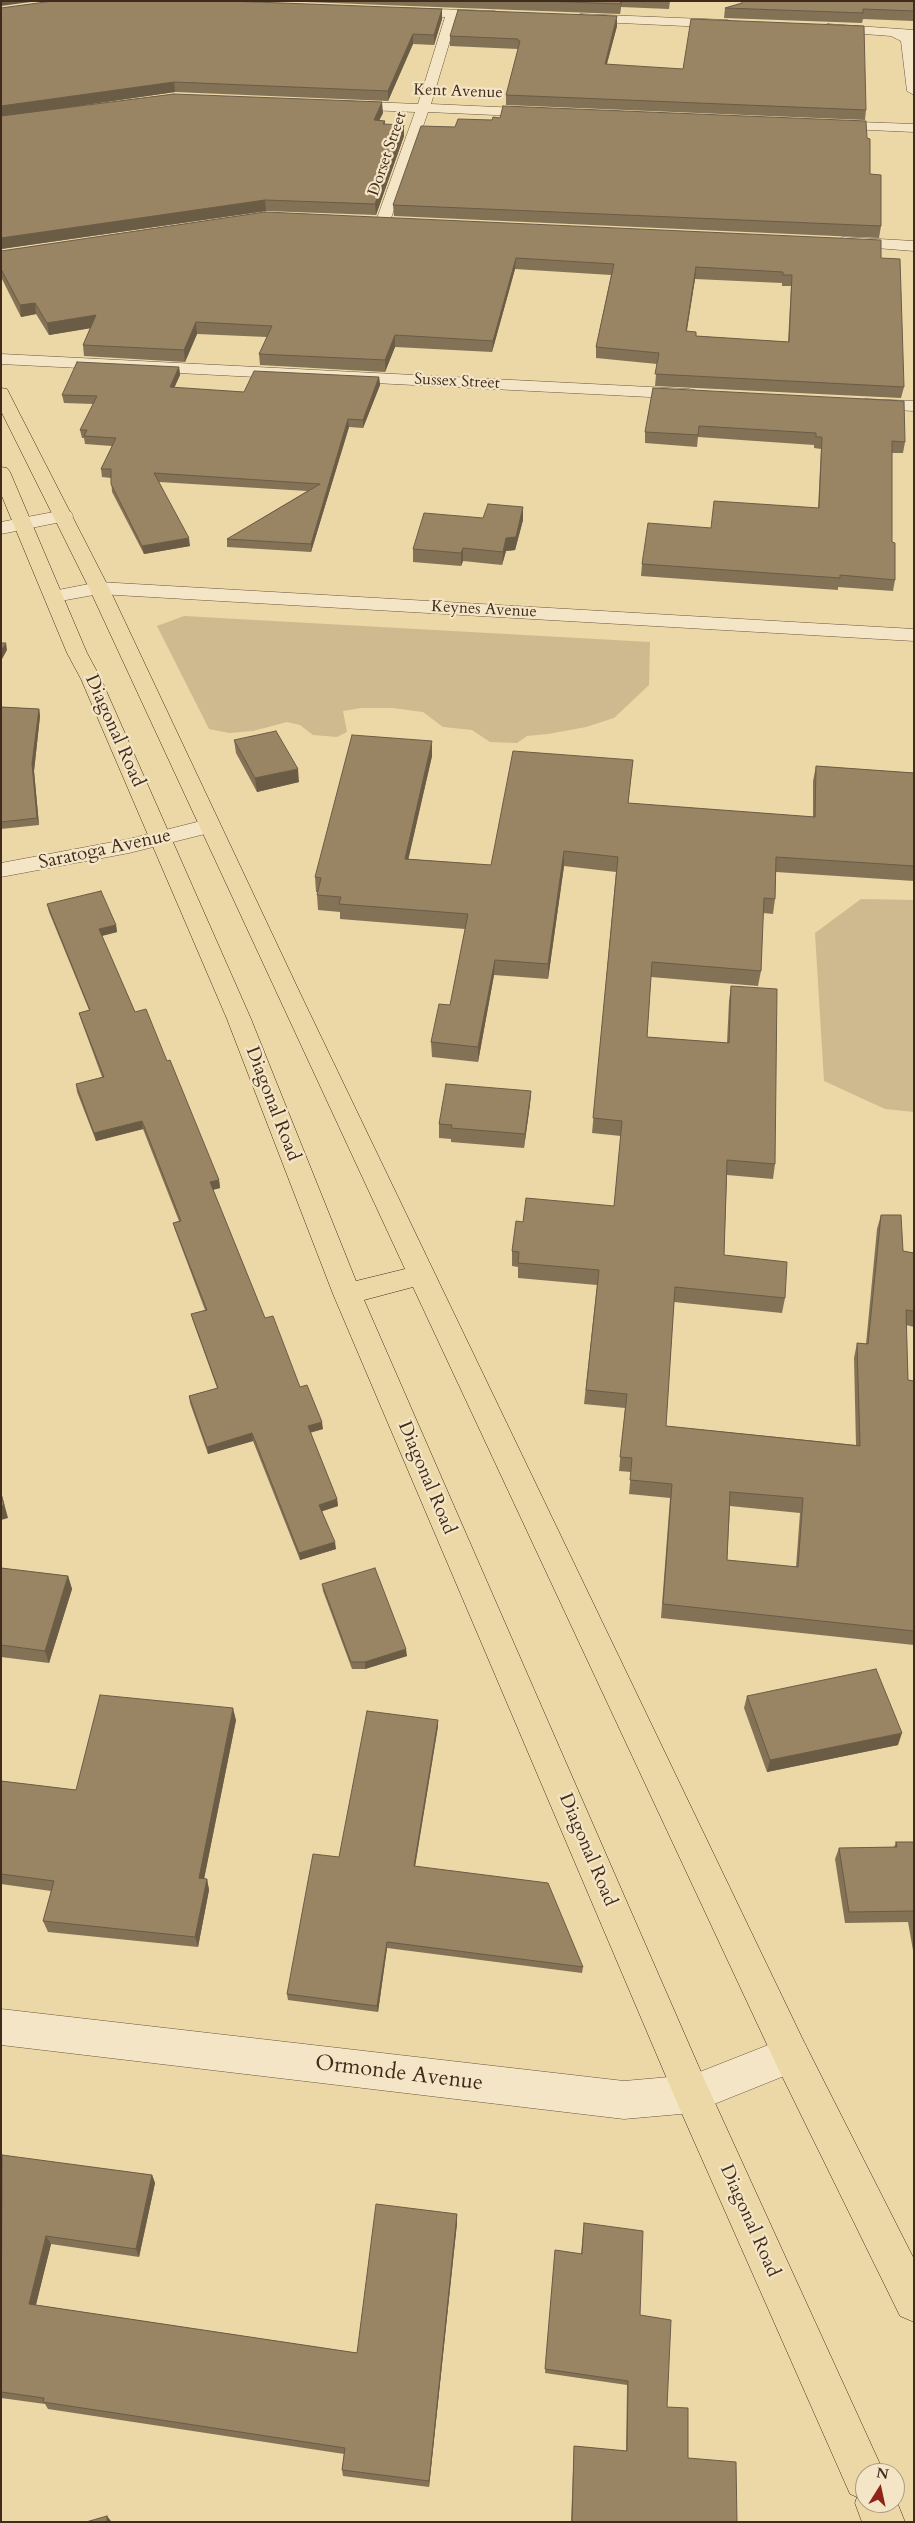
<!DOCTYPE html>
<style>
body{margin:0}
#map{position:relative;width:915px;height:2523px;overflow:hidden;background:#ecd7a6;font-family:Cardo,serif}
canvas{display:block}
.frame{position:absolute;inset:0;border:2px solid #402b1d;pointer-events:none}
.north{position:absolute;left:855px;top:2463px;width:50px;height:50px;box-sizing:border-box;background:#f3e5c5;border:1px solid #ab9b82;border-radius:50%;rotate:10deg;font-size:14px;font-weight:700;line-height:20px;text-align:center;color:#402b1d}
.north::after{content:'';display:block;margin:auto;width:18px;height:22px;background:#8f2418;clip-path:polygon(50% 0,100% 100%,50% 72%,0 100%)}
</style>
<div id="map">
<canvas width="915" height="2523"></canvas>
<div class="frame"></div>
<div class="north">N</div>
</div>
<script>
const c = document.querySelector('canvas').getContext('2d');
c.lineJoin = 'round';
function fillPath(path, color) { c.fillStyle = color; c.fill(path, 'evenodd'); }
const poly = rows => new Path2D(rows.map(r => 'M' + r).join(''));
function stroke(path, color, width, dash) { c.strokeStyle = color; c.lineWidth = width; c.lineCap = dash ? 'butt' : 'round'; c.setLineDash(dash || []); c.stroke(path); }
function drawText(font, color, halo, rows, align = 'center') {
  c.font = font + ' Cardo,serif'; c.lineWidth = 4.5; c.setLineDash([]); c.textBaseline = 'middle'; c.strokeStyle = halo; c.fillStyle = color; for (const [text, x, y, turn = 0] of rows) {
    c.save(); c.translate(x, y); c.rotate((+turn || 0) * Math.PI / 180); c.textAlign = isNaN(turn) ? turn : align; if (halo) c.strokeText(text, 0, 0); c.fillText(text, 0, 0); c.restore();
  }
}
fillPath(poly([
 [184,616,650,642,649,685,614,718,586,727,548,734,527,736,517,743,490,742,472,730,443,727,423,712,392,708,361,708,343,711,347,732,337,737,313,735,300,725,287,722,253,731,229,733,209,729,157,626],
 [861,899,914,900,914,1112,885,1109,824,1081,815,933]
]), '#cfba8f');
const minor = poly([
 [406,8,495,11,501,15,495,19,457,17,431,104,540,109,547,113,540,117,428,112,390,221,383,225,376,221,415,112,346,109,339,105,346,101,418,104,445,17,402,15,400,12,402,9,406,8],
 [581,14,728,20,734,24,728,28,577,21,575,18,577,15,581,14],
 [828,24,914,30,914,95,907,91,901,41,891,36,824,31,822,28,824,25,828,24],
 [830,121,914,124,914,132,825,128,823,125,825,122,830,121],
 [843,237,914,241,914,251,838,245,835,242,843,237],
 [1,354,689,389,695,390,697,394,695,398,689,399,1,364,1,354],
 [866,399,914,401,914,411,860,408,857,404,860,400,866,399],
 [64,510,71,512,73,516,71,520,1,534,1,522,64,510],
 [99,582,914,629,914,641,99,594,55,602,48,600,45,596,48,592,99,582],
 [209,819,217,821,220,826,217,831,129,853,1,877,1,863,129,839,209,819],
 [1,2009,624,2081,692,2075,791,2036,804,2042,810,2055,804,2068,692,2113,624,2119,1,2045,1,2009]
]);
const major = poly([
 [1,388,7,389,9,393,109,588,300,993,804,2042,914,2259,914,2322,900,2316,778,2068,413,1287,364,1300,705,2081,880,2464,884,2473,865,2473,865,2503,895,2503,895,2497,905,2522,862,2522,855,2503,857,2497,850,2494,679,2107,333,1294,227,1019,81,679,67,653,1,494,1,467,7,468,10,472,87,653,101,679,251,1019,356,1281,405,1269,89,588,1,411,1,388]
]);
stroke(minor, '#6b563f', 1);
stroke(major, '#402b1d', 1);
fillPath(minor, '#f3e5c5');
fillPath(major, '#ecd7a6');
fillPath(poly([
 [279,1,670,1,669,9,621,7,620,14],
 [914,1,914,21,863,19,862,23,724,18,725,8,742,3],
 [1,8,442,9,442,19,434,45,413,44,388,101,175,92,43,111,383,113,379,120,385,121,385,124,404,136,376,215,266,211,1,249],
 [617,26,607,64,866,110,865,120,506,105,506,95,518,49,450,46,450,36],
 [455,127,867,138,870,174,881,226,879,238,394,216,393,205],
 [1,251,881,258,904,387,901,398,655,386,657,364,596,358,596,347,611,275,515,269,492,352,395,347,385,372,260,365,259,354,267,337,197,334,185,362,84,356,83,345,90,328,49,335,36,314,21,317,1,277],
 [695,279,782,283,782,286,791,286,788,342,696,336,686,332],
 [179,367,180,375,174,388,244,392,379,377,380,385,363,428,349,427,311,552,227,547,227,539,307,491,159,482,190,546,144,554,112,492,111,478,102,477,101,469,112,446,85,444,84,438,82,438,80,430,94,404,64,403,62,395],
 [653,388,905,442,903,453,892,453,892,542,895,580,893,591,838,587,838,590,641,576,642,564,711,528,818,508,821,449,814,448,814,445,698,437,697,447,645,443,645,432],
 [483,518,523,520,515,550,506,551,502,565,463,561,461,566,413,562,413,549],
 [1,707,39,709,40,716,34,771,39,825,1,829],
 [234,740,299,782,257,792,236,753],
 [432,756,408,859,491,865,633,760,628,803,813,817,813,781,816,766,914,773,914,881,776,872,775,899,773,914,763,913,761,971,758,986,651,977,647,1037,727,1043,729,1001,731,986,775,1164,773,1179,727,1175,724,1255,785,1298,782,1313,674,1302,666,1426,856,1445,854,1358,857,1343,866,1344,877,1229,881,1215,903,1251,914,1253,914,1327,906,1325,908,1380,914,1381,914,1645,661,1618,670,1498,629,1494,631,1472,619,1471,625,1408,584,1404,597,1285,518,1278,518,1267,512,1266,512,1251,523,1222,614,1206,621,1136,592,1133,616,872,564,866,548,979,494,975,478,1062,432,1057,431,1042,450,1005,465,929,340,919,340,912,318,910,317,895,318,892,316,892,315,877],
 [730,1506,800,1513,796,1567,727,1560],
 [47,904,116,925,117,932,102,936,135,1012,167,1061,219,1180,220,1188,213,1190,265,1318,300,1387,323,1429,310,1433,337,1499,338,1506,322,1511,336,1549,300,1560,253,1441,208,1454,190,1403,189,1396,217,1388,193,1321,191,1314,205,1310,175,1230,173,1223,179,1221,143,1129,96,1141,77,1092,76,1084,102,1077,81,1020,79,1013,89,1010,49,912],
 [531,1091,530,1104,524,1148,451,1142,451,1139,439,1138,439,1124],
 [1,1568,68,1576,72,1589,49,1663,1,1657],
 [322,1584,407,1656,365,1669,352,1669,323,1591],
 [747,1696,898,1745,767,1772,744,1708],
 [236,1720,204,1879,207,1879,209,1890,198,1947,48,1932,43,1921,51,1891,1,1884,1,1781,76,1790],
 [438,1720,438,1726,415,1867,583,1967,582,1973,387,1948,378,2012,288,2000,287,1994,339,1857],
 [896,1842,914,1842,914,1956,908,1922,845,1923,835,1859,839,1848,894,1847],
 [1,2156,152,2175,155,2183,139,2257,51,2244,36,2305,357,2353,457,2214,457,2223,429,2487,343,2476,342,2470,344,2454,48,2409,45,2404,1,2398],
 [584,2223,640,2315,667,2407,688,2458,737,2522,571,2522,574,2446,626,2451,627,2385,545,2373,555,2250,581,2254]
]), '#847256');
fillPath(poly([
 [1,1,38,1,1,6],
 [621,1,622,1,621,7,620,14],
 [442,9,442,19,434,45,434,35],
 [617,16,617,26,604,74,605,64],
 [413,34,413,44,388,101,388,91],
 [174,82,175,92,1,117,1,106],
 [382,102,383,113,374,131,374,120],
 [404,125,404,136,376,215,375,204],
 [265,200,266,211,1,249,1,238],
 [516,258,515,269,492,352,493,341],
 [696,267,695,279,685,343,686,331],
 [35,303,36,314,21,317,20,305],
 [96,315,98,327,49,335,47,323],
 [196,322,197,334,185,362,184,350],
 [395,335,395,347,385,372,385,360],
 [179,367,180,375,171,395,170,387],
 [379,377,380,385,363,428,363,420],
 [348,419,349,427,311,552,311,544],
 [523,507,523,520,515,550,506,551,502,565,503,552,506,538],
 [189,538,190,546,144,554,142,546],
 [463,548,463,561,461,566,461,553],
 [6,643,7,650,1,661,1,651],
 [39,709,40,716,34,771,39,825,37,818,32,764],
 [432,741,432,756,405,874,405,859],
 [298,769,299,782,257,792,255,778],
 [564,851,564,866,548,979,548,964],
 [116,925,117,932,101,936,99,929],
 [495,960,494,975,478,1062,478,1047],
 [531,1091,530,1104,524,1148,525,1134],
 [142,1121,143,1129,96,1141,94,1133],
 [219,1180,220,1188,211,1190,210,1182],
 [322,1422,323,1429,308,1433,308,1426],
 [252,1433,253,1441,208,1454,207,1447],
 [1,1492,8,1518,1,1520],
 [337,1499,338,1506,320,1512,319,1505],
 [335,1542,336,1549,300,1560,299,1553],
 [68,1576,72,1589,49,1663,45,1651],
 [406,1649,407,1656,365,1669,365,1662],
 [233,1708,236,1720,202,1889,199,1878],
 [438,1720,438,1726,414,1872,414,1866],
 [902,1733,898,1745,767,1772,770,1760],
 [207,1879,209,1890,198,1947,195,1937],
 [387,1942,387,1948,378,2012,377,2006],
 [152,2175,155,2183,139,2257,136,2249],
 [457,2214,457,2223,429,2487,429,2481],
 [46,2236,51,2244,34,2312,29,2304],
 [107,2516,111,2521,111,2522,107,2522]
]), '#6b5c46');
const building = poly([
 [53,1,228,1,442,9,434,35,413,34,388,91,174,82,1,106,1,8,53,1],
 [543,1,621,1,620,4,543,1],
 [742,1,914,1,914,11,863,9,863,13,725,8,742,3,742,1],
 [458,10,617,16,605,64,683,69,691,19,864,26,866,110,506,95,520,41,518,41,518,39,450,36,458,10],
 [174,94,382,102,374,120,385,121,383,124,404,125,375,204,265,200,1,238,1,116,174,94],
 [503,106,866,121,867,138,870,139,870,174,881,175,881,226,393,205,421,126,455,127,458,119,492,120,493,117,500,118,503,106],
 [265,212,881,240,881,258,900,259,904,387,655,374,659,353,596,347,614,264,516,258,493,341,395,335,385,360,259,354,272,326,196,322,184,350,83,345,96,315,47,323,35,303,20,305,1,269,1,251,265,212],
 [696,267,783,272,783,275,792,275,789,342,696,336,696,332,686,331,696,267],
 [77,362,179,367,170,387,244,392,254,371,379,377,363,420,348,419,311,544,227,539,320,484,154,473,189,538,142,546,111,484,111,469,101,469,116,438,84,436,87,430,80,430,97,396,62,395,77,362],
 [653,388,904,401,905,442,892,441,892,542,895,543,895,580,840,575,840,578,642,564,648,523,711,528,714,501,819,508,822,437,816,437,816,433,699,426,698,435,645,432,653,388],
 [488,504,523,507,516,537,506,538,503,552,463,548,461,553,413,549,424,513,483,518,488,504],
 [1,643,6,643,1,651,1,643],
 [1,707,39,709,32,764,37,818,1,822,1,707],
 [276,731,298,769,255,778,234,740,276,731],
 [352,735,432,741,405,859,491,865,513,751,633,760,628,803,815,817,816,766,914,773,914,866,776,857,775,899,764,898,761,971,652,962,647,1037,729,1043,731,986,777,989,775,1164,727,1160,724,1255,787,1262,785,1298,675,1287,666,1426,860,1446,857,1343,868,1344,881,1215,901,1215,903,1251,914,1253,914,1311,906,1310,908,1380,914,1381,914,1631,663,1604,672,1484,630,1480,632,1458,620,1457,627,1394,586,1390,599,1270,518,1263,519,1252,512,1251,516,1221,523,1222,526,1198,614,1206,622,1121,593,1118,618,857,564,851,548,964,495,960,478,1047,431,1042,439,1004,450,1005,468,914,339,904,341,897,317,895,321,878,315,877,352,735],
 [730,1492,803,1498,798,1567,727,1560,730,1492],
 [101,891,116,925,99,929,135,1012,146,1009,167,1061,170,1060,219,1180,210,1182,265,1318,273,1316,300,1387,307,1385,322,1422,308,1426,337,1499,319,1505,335,1542,299,1553,252,1433,207,1447,189,1396,218,1388,191,1314,207,1310,173,1223,181,1221,142,1121,94,1133,76,1084,104,1077,79,1013,90,1010,47,904,101,891],
 [446,1084,531,1091,525,1134,451,1128,452,1125,439,1124,446,1084],
 [1,1494,4,1505,1,1506,1,1494],
 [1,1568,68,1576,45,1651,1,1645,1,1568],
 [375,1568,406,1649,365,1662,351,1662,322,1584,375,1568],
 [876,1669,902,1733,770,1760,747,1696,876,1669],
 [100,1695,233,1708,199,1878,207,1879,195,1937,43,1921,54,1881,1,1874,1,1781,76,1790,100,1695],
 [367,1711,438,1720,414,1866,548,1883,583,1967,387,1942,377,2006,287,1994,313,1854,339,1857,367,1711],
 [896,1842,914,1842,914,1917,913,1911,849,1912,839,1848,897,1847,896,1842],
 [2,2155,152,2175,136,2249,46,2236,29,2304,357,2353,376,2204,457,2214,429,2481,342,2470,345,2448,43,2402,44,2398,1,2392,2,2155],
 [584,2223,643,2231,640,2315,671,2320,667,2407,688,2408,688,2458,736,2462,737,2522,572,2522,574,2446,627,2451,628,2381,545,2369,555,2250,582,2254,584,2223],
 [107,2516,107,2522,86,2522,107,2516]
]);
fillPath(building, '#998464');
stroke(building, '#6b5c46', 1);
drawText('16px', '#402b1d', '#f3e5c5', [
 ["Kent Avenue",458,92,2],
 ["Dorset Street",388,154,-71],
 ["Sussex Street",457,382,3],
 ["Keynes Avenue",484,610,3]
]);
drawText('19px', '#402b1d', '#f3e5c5', [
 ["Diagonal Road",114,731,66],
 ["Saratoga Avenue",105,850,-12],
 ["Diagonal Road",272,1104,69],
 ["Diagonal Road",426,1478,67],
 ["Diagonal Road",587,1850,67],
 ["Diagonal Road",749,2221,66]
]);
drawText('22px', '#402b1d', '#f3e5c5', [
 ["Ormonde Avenue",399,2074,7]
]);
</script>
